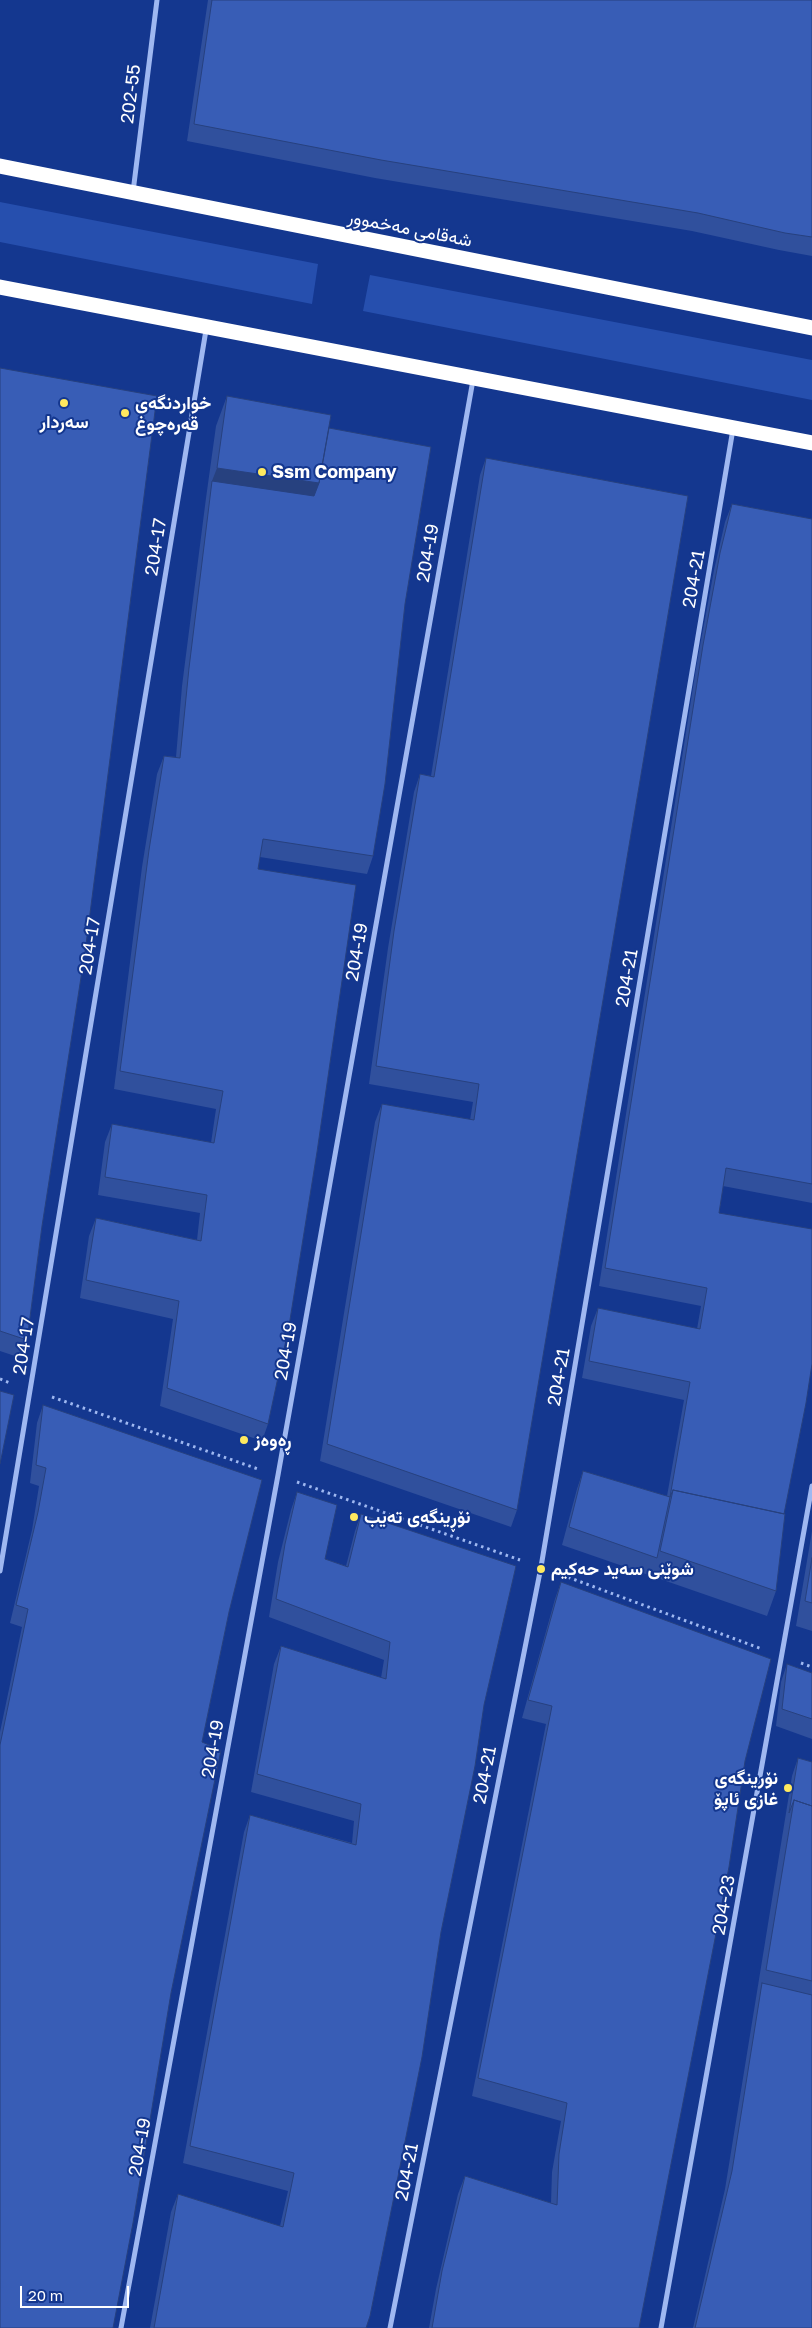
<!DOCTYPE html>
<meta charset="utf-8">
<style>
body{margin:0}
#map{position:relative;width:812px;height:2328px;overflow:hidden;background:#14378f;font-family:"Golos Text",sans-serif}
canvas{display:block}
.scale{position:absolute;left:20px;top:2286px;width:109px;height:22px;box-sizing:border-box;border:2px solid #fff;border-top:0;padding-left:6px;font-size:15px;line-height:18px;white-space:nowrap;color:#fff;-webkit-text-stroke:4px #14378f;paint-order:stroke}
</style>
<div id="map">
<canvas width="812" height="2328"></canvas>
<div class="scale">20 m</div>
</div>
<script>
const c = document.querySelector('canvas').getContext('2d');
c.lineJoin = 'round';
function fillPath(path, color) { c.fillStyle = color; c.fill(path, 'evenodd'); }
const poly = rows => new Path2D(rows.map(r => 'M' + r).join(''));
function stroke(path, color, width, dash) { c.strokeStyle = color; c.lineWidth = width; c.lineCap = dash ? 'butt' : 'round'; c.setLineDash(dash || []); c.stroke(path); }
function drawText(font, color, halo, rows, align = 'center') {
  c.font = font + ' "Golos Text",Vazirmatn,sans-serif'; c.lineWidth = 4; c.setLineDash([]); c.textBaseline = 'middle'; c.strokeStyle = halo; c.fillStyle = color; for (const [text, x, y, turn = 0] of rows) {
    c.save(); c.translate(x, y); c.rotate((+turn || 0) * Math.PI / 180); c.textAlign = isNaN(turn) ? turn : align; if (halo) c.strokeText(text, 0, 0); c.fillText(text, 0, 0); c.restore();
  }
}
fillPath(poly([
 [0,202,318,264,312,304,0,242],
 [370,275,812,360,812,400,363,311]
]), '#264fae');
stroke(poly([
 [0,1379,10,1383],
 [52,1397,258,1469],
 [297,1482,520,1560],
 [562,1575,762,1649],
 [801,1663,812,1667]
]), '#9fb8f1', 3, [2.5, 4]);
stroke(poly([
 [133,192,157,0],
 [0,1571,206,330],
 [121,2328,278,1475,473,380],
 [390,2328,541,1567,733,429],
 [661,2328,812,1486]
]), '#9fb8f1', 5);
stroke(poly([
 [0,166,812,328],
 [0,287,812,443]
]), '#fff', 15);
fillPath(poly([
 [208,0,812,0,812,256,779,250,692,231,375,178,187,141],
 [0,368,42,1226,27,1340,21,1358,0,1351],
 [227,396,329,428,405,604,373,856,367,874,260,857,258,869,268,1424,262,1441,160,1406,173,1319,80,1298,89,1236,96,1218,197,1240,200,1213,98,1195,105,1142,112,1124,211,1143,216,1109,114,1089,142,867,157,774,164,756,176,757,182,686,206,498,216,426],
 [486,458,517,1510,511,1527,320,1461,375,1122,382,1104,470,1120,473,1102,369,1084,388,948,414,792,420,774,431,776,480,475],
 [732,504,812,519,812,1203,723,1186,719,1213,784,1514,776,1591,767,1616,562,1545,577,1489,583,1471,667,1496,684,1400,582,1378,591,1326,598,1308,697,1329,701,1306,599,1286,697,662,714,570,725,522],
 [43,1405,229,1612,202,1742,171,1993,0,2328,0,1732,22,1627,10,1623,32,1530,39,1486,30,1483,37,1423],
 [297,1492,325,1559,346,1566,355,1531,361,1514,484,1705,366,2328,150,2328,171,2212,178,2194,280,2226,288,2191,183,2163,244,1832,250,1815,352,1843,354,1821,251,1792,274,1664,281,1646,381,1678,384,1660,269,1617,278,1562,291,1510],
 [812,1531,812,1631,796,1626],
 [561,1582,745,1761,639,2328,429,2328,436,2289,458,2194,465,2176,551,2203,552,2172,561,2121,472,2096,546,1724,522,1718,555,1599],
 [787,1664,812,1673,812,1739,776,1726,781,1682],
 [798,1758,812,1762,812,2328,693,2328,725,2189,792,1776]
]), '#30509d');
fillPath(poly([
 [217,468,319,483,308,514,212,481]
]), '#27417f');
const building = poly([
 [212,0,812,0,812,237,785,233,698,213,381,160,194,124,212,0],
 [0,368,157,396,85,952,42,1226,27,1340,0,1331,0,368],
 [227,396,331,415,319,483,217,468,227,396],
 [329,428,431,447,405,604,385,784,373,856,263,839,258,869,356,885,317,1152,289,1326,268,1424,167,1388,179,1301,86,1280,96,1218,201,1241,207,1195,105,1177,112,1124,214,1143,223,1091,120,1071,149,850,164,756,180,758,189,668,212,481,314,496,319,483,329,428],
 [486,458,688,496,517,1510,327,1444,382,1104,474,1120,479,1084,376,1066,394,931,420,774,434,777,486,458],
 [732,504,812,519,812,1184,726,1168,719,1213,812,1229,812,1364,806,1403,784,1514,673,1490,670,1497,690,1382,589,1361,598,1308,700,1329,707,1288,605,1268,703,645,720,553,732,504],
 [0,1391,14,1395,0,1464,0,1391],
 [43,1405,262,1480,229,1612,202,1742,221,1750,171,1993,133,2223,113,2328,0,2328,0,1745,28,1609,16,1605,38,1512,46,1468,36,1465,43,1405],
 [583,1471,670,1497,657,1558,569,1527,583,1471],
 [673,1490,785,1514,776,1591,660,1551,673,1490],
 [297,1492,337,1505,325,1559,348,1567,361,1514,516,1566,484,1705,475,1766,441,1932,422,2057,370,2316,366,2328,154,2328,178,2194,283,2227,294,2173,190,2146,250,1815,356,1845,361,1804,257,1774,281,1646,386,1679,390,1642,276,1599,285,1544,297,1492],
 [812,1558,812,1603,805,1601,812,1558],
 [561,1582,771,1659,745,1761,729,1867,639,2328,432,2328,442,2271,465,2176,557,2205,559,2154,567,2103,478,2078,552,1706,528,1700,561,1582],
 [787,1664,812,1673,812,1719,782,1709,787,1664],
 [798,1758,812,1762,812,1806,794,1800,789,1813,798,1758],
 [794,1800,812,1806,812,1981,766,1970,794,1800],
 [762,1983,812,1995,812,2328,695,2328,732,2171,762,1983]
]);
fillPath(building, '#385db6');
stroke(building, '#27417f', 1);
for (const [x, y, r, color] of [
 [64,403,5,"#ffe95f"],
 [125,413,5,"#ffe95f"],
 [262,472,5,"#ffe95f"],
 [244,1440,5,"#ffe95f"],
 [354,1517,5,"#ffe95f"],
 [541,1569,5,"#ffe95f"],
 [788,1788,5,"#ffe95f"]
]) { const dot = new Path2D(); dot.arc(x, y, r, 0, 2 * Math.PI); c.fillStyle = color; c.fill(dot); stroke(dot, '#14378f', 2); }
drawText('18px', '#fff', '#14378f', [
 ["202-55",131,94,-83],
 ["شەقامی مەخموور",410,229,11],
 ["204-17",156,547,-81],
 ["204-19",428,553,-80],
 ["204-21",694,579,-80],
 ["204-17",90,946,-81],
 ["204-19",357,952,-80],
 ["204-21",627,978,-80],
 ["204-17",24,1346,-81],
 ["204-19",286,1351,-80],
 ["204-21",559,1377,-80],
 ["204-19",213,1749,-80],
 ["204-21",485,1775,-79],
 ["204-23",724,1905,-80],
 ["204-19",140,2147,-80],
 ["204-21",407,2172,-79]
]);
drawText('bold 18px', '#fff', '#14378f', [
 ["خواردنگەی",135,403],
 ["قەرەچوغ",135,424],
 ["سەردار",64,422,"center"],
 ["Ssm Company",272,472],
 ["ڕەوەز",254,1440],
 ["نۆڕینگەی تەیب",364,1517],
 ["شوێنی سەید حەکیم",551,1569],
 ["نۆرینگەی",778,1778,"right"],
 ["غازی ئاپۆ",778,1799,"right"]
], 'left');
</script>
